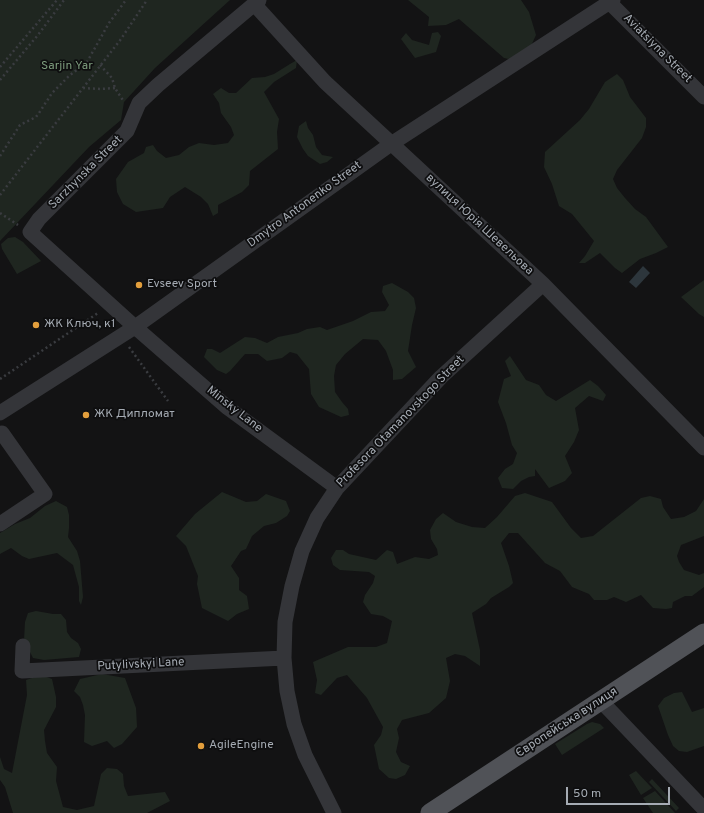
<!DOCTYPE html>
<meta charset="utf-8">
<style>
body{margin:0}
#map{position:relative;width:704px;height:813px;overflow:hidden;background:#131314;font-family:Overpass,sans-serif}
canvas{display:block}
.scale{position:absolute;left:566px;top:787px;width:104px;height:18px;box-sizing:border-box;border:2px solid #a5abb3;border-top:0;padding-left:5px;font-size:12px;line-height:14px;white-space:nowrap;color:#a5abb3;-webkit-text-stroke:3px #0e0e0f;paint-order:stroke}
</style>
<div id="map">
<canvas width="704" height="813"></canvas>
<div class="scale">50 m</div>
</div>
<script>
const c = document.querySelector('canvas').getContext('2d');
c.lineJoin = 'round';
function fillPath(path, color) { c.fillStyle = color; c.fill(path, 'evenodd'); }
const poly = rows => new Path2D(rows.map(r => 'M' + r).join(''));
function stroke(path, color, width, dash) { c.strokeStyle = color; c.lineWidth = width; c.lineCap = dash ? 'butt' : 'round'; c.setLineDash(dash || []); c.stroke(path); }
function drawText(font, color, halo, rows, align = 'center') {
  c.font = font + ' Overpass,sans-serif'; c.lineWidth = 3.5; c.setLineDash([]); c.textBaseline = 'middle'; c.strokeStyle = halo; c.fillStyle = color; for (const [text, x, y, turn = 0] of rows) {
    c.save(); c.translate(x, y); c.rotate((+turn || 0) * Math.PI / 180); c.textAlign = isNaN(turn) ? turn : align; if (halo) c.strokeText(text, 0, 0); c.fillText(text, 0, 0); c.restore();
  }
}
fillPath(poly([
 [0,0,230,0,155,68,124,102,121,120,89,147,0,241],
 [408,0,521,0,529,12,536,35,530,48,513,60,504,58,459,19,446,25,428,26,429,17],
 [438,32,441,36,436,52,415,58,401,39,406,33,412,40,429,45,432,33],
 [297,60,296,68,274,82,264,92,279,119,277,132,278,149,250,171,249,185,242,192,218,205,218,213,213,216,208,204,201,197,185,187,170,197,163,208,136,212,123,204,117,192,116,179,128,162,144,153,146,147,153,145,157,151,166,158,179,155,189,147,199,143,214,145,228,143,234,135,231,127,221,113,219,103,213,94,221,88,229,93,236,93,252,78,265,77,274,74,290,64],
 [617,74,623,80,630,97,646,118,646,127,642,138,617,170,613,179,617,188,625,198,635,209,646,217,668,247,656,253,640,259,622,273,615,268,600,253,585,263,579,263,585,256,594,241,572,214,559,206,552,184,544,167,545,152,580,120,589,109,605,82],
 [306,121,308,128,313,135,316,147,322,155,333,157,327,162,320,164,308,156,303,149,297,137,299,126],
 [15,237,23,242,41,261,17,274,2,249,1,244,8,238],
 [704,280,704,317,699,314,681,297],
 [392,283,408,292,414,298,416,308,412,325,408,351,416,367,402,379,393,380,393,370,386,351,378,340,363,339,345,354,336,365,334,376,335,392,342,402,348,409,349,415,341,417,319,407,311,394,309,369,297,354,290,352,282,358,267,361,258,354,245,354,230,371,226,374,217,370,204,357,207,349,212,349,220,353,245,337,255,338,267,343,278,337,298,333,307,329,320,327,327,330,353,321,371,312,385,311,389,305,382,292,383,286],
 [510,356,526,380,539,385,546,395,556,401,590,380,598,386,606,395,603,401,589,396,575,408,579,430,574,442,565,456,572,473,565,481,549,488,535,469,535,476,529,477,521,481,513,489,502,488,498,478,505,469,513,464,517,453,512,445,506,423,498,402,504,379,511,376,505,361],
 [222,492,246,502,257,501,266,494,286,501,290,511,287,516,276,523,264,526,252,536,246,549,241,551,231,566,239,578,239,590,247,596,249,609,237,614,228,621,202,608,197,584,198,576,186,546,176,536,195,514],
 [525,493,552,502,571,528,581,538,593,536,641,498,650,496,661,499,663,507,671,519,684,517,696,511,704,499,704,536,681,545,677,556,679,562,684,570,699,575,704,573,704,587,692,596,685,596,673,602,672,608,666,609,653,608,641,595,626,602,614,597,607,600,594,600,589,594,572,587,560,571,545,563,518,533,509,533,501,543,509,566,513,583,509,587,491,598,486,604,472,613,480,650,480,666,465,656,455,654,446,658,450,681,446,698,429,713,402,720,397,729,399,738,396,752,401,762,410,766,405,775,396,779,389,778,379,769,374,745,381,735,383,727,367,698,347,675,337,678,321,695,315,693,317,680,313,662,348,647,376,647,387,643,392,621,383,616,371,614,363,602,365,595,373,583,375,576,369,572,340,570,333,565,331,558,336,550,343,550,349,554,376,560,387,550,393,552,397,564,415,557,429,559,438,555,437,549,431,539,430,530,436,519,443,513,456,522,472,527,485,528,497,517,515,496],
 [56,501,67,507,69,515,69,528,68,537,77,551,80,561,83,597,81,605,79,601,79,587,73,565,57,553,29,559,22,556,11,548,0,554,0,533,15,524,30,518,45,506],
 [36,611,53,614,61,614,66,620,67,632,71,638,78,643,81,649,79,657,44,660,33,658,24,640,25,622,28,613],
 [102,674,125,678,136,708,137,727,122,744,114,748,107,741,92,746,84,742,85,715,83,705,80,697,74,691,80,679],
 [41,675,52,679,56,697,56,707,44,730,45,741,47,753,57,767,56,781,63,807,77,810,94,806,101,774,107,768,117,769,123,774,124,786,128,796,165,792,170,801,147,813,13,813,5,787,0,780,0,757,4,769,12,773,27,695,26,680],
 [682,692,692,712,704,708,704,746,687,752,679,751,673,746,668,735,658,706,664,698,674,693],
 [592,722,600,724,604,728,562,755,555,744,587,724],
 [636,771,652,788,641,795,629,775],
 [652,779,679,808,676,811,649,782],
 [655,791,675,813,653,813,643,798]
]), '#1f2620');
fillPath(poly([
 [643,266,650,273,636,288,629,282]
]), '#2d363c');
stroke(poly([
 [100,65,112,78,115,88,124,102],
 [0,67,57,0],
 [0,80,38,35,64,0],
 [83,88,101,89,115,88],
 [0,156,20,125,36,117,39,113,52,93,69,76,87,62,109,23,126,0],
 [0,195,121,39,147,0],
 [0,213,18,225],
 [129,347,168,401],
 [0,379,98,313]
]), '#3a3c40', 2.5, [2, 3]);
stroke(poly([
 [259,0,158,85,139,103,127,131,39,219,30,232,135,327,228,408,337,488],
 [609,2,704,97],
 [254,4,325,82,543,284,704,448],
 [0,413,135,327,391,144,613,0],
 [0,434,2,433,45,494,0,524],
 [23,646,22,671,284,658],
 [601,701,704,809],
 [334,813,305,755,294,724,287,691,284,658,285,622,292,586,302,551,317,518,337,488,441,377,543,284]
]), '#343539', 15);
stroke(poly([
 [430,813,704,633]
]), '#505257', 19);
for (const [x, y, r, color] of [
 [139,285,4,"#e29e3c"],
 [36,325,4,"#e29e3c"],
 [86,415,4,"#e29e3c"],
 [201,746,4,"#e29e3c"]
]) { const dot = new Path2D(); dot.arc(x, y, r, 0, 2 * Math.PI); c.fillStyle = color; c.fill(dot); stroke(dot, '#0e0e0f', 1.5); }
drawText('12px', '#a5abb3', '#0e0e0f', [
 ["Aviatsiyna Street",657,49,45],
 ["Sarzhynska Street",86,173,-45],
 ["Dmytro Antonenko Street",305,205,-36],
 ["вулиця Юрія Шевельова",479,225,43],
 ["Minsky Lane",234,410,38],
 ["Profesora Otamanovskogo Street",401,422,-46],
 ["Putylivskyi Lane",141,665,-3],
 ["Європейська вулиця",567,723,-33]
]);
drawText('12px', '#7e9d7e', '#0e0e0f', [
 ["Sarjin Yar",67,67]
]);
drawText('12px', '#a5abb3', '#0e0e0f', [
 ["Evseev Sport",147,285],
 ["ЖК Ключ, к1",44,325],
 ["ЖК Дипломат",94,415],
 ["AgileEngine",209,746]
], 'left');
</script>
